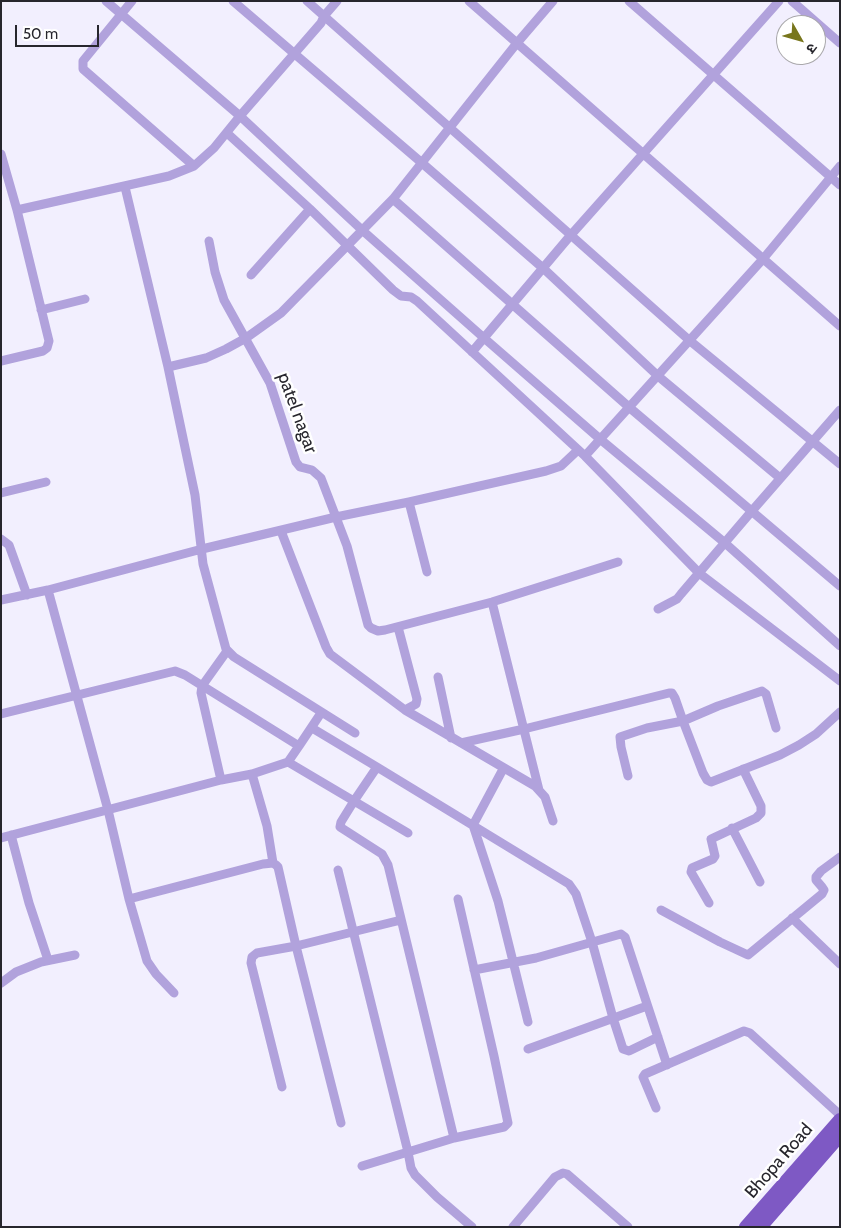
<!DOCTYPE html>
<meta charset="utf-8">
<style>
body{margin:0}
#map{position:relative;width:841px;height:1228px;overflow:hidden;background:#f2effe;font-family:Cabin,"Noto Sans Devanagari",sans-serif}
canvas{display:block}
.frame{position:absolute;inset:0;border:2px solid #27262d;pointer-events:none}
.north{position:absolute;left:776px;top:15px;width:50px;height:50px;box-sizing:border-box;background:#fff;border:1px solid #a9a8ab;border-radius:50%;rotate:128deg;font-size:14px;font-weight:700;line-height:20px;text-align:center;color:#27262d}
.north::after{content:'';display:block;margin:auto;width:18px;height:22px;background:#78761c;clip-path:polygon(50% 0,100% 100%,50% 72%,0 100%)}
.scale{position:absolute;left:15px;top:25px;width:84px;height:22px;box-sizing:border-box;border:2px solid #27262d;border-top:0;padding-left:6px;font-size:15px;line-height:18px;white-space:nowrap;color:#27262d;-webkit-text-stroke:4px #fff;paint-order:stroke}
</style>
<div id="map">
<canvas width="841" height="1228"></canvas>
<div class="frame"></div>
<div class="north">उ</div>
<div class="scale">50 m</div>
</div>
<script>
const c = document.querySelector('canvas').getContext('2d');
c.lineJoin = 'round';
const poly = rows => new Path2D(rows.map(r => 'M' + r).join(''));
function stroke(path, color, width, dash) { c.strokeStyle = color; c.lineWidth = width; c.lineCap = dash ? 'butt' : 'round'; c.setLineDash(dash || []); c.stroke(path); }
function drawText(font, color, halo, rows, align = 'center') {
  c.font = font + ' Cabin,sans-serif'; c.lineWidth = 5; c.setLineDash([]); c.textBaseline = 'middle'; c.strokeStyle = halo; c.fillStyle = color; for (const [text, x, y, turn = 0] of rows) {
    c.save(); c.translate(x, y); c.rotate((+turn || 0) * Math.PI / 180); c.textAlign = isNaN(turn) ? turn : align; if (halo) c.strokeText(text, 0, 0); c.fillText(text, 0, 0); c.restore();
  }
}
stroke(poly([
 [106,1,240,116,362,230,484,338,600,439,725,543,840,646],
 [132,1,83,61,83,69,194,166],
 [233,1,422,163,544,269,658,376,780,478],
 [307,1,689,340,840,464],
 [469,1,840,326],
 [629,1,840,185],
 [792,1,840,43],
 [227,133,310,209,393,290,401,296,411,297,417,301,585,456,699,573,840,681],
 [1,154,17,210,49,341,47,348,43,351,1,361],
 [125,187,168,367,195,495,203,564,226,649,234,657,355,733],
 [393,199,630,408,840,586],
 [17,210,169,176,194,166,214,148,240,116,321,23,324,16,337,1],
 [209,241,215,272,224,300,270,383,296,462,300,467,312,470,321,478,347,546,368,625,371,628,378,631,385,630,492,602,618,562],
 [251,275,310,209],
 [41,310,85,299],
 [472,352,570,236,779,1],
 [168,367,206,358,226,349,246,338,281,313,393,199,517,43,553,1],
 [585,456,763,259,840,166],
 [1,493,46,482],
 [409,502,427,572],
 [281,531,326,647,330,654,405,710,535,786,545,797,553,821],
 [1,539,9,545,27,595],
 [48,590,108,810,129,899,147,961,156,974,174,993],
 [1,600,48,590,202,549,336,517,409,502,546,471,561,466,578,450],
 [492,602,539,790],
 [658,609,677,599,681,594,751,512,840,410],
 [398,627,417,699,416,704,405,710],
 [438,677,451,738],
 [1,714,175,671,185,675,299,746,288,762,252,774,221,780,1,838],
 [312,728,377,767],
 [776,728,766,694,762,691,718,706,683,721,703,773,707,780,711,782,780,755,799,745,816,734,840,712],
 [461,743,524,729,669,693,672,693,675,698,683,721,647,728,620,737,621,747,628,776],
 [299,746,321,713],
 [288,762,408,833],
 [503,769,473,825,498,901,528,1022],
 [252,774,267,826,273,863],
 [221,780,201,693,202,686,227,651],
 [732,828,760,882],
 [11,835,29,903,48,960],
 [338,870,408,1152,362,1166],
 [129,899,263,864,273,863,276,865,278,867,296,946,341,1123],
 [458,899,494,1056,508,1123,504,1127,454,1138,408,1152,411,1168,415,1175,437,1197,472,1227],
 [709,903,691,872,692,868,713,859,715,856,711,839,756,818,761,813,761,806,743,769],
 [661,910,720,942,748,955,822,894,824,890,822,887,816,880,816,877,821,871,840,857],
 [792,918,840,964],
 [474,970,536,958,621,934,625,937,667,1065],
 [1,983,16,972,41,962,75,955],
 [528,1049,647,1006],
 [282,1087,251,963,252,957,257,953,296,946,401,920],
 [656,1108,643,1077,645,1074,744,1031,750,1033,840,1115],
 [454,1138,388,865,382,854,340,827,341,822,354,801,377,767,569,884,576,894,592,942,613,1018,623,1049,629,1051,658,1037],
 [513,1227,555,1177,563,1173,567,1174,628,1227]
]), '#b1a2dc', 9);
stroke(poly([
 [746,1227,840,1120],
 [760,1227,840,1135]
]), '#7e59c4', 14);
drawText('18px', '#27262d', '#fff', [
 ["patel nagar",297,413,70],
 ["Bhopa Road",779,1161,-49]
]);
</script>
